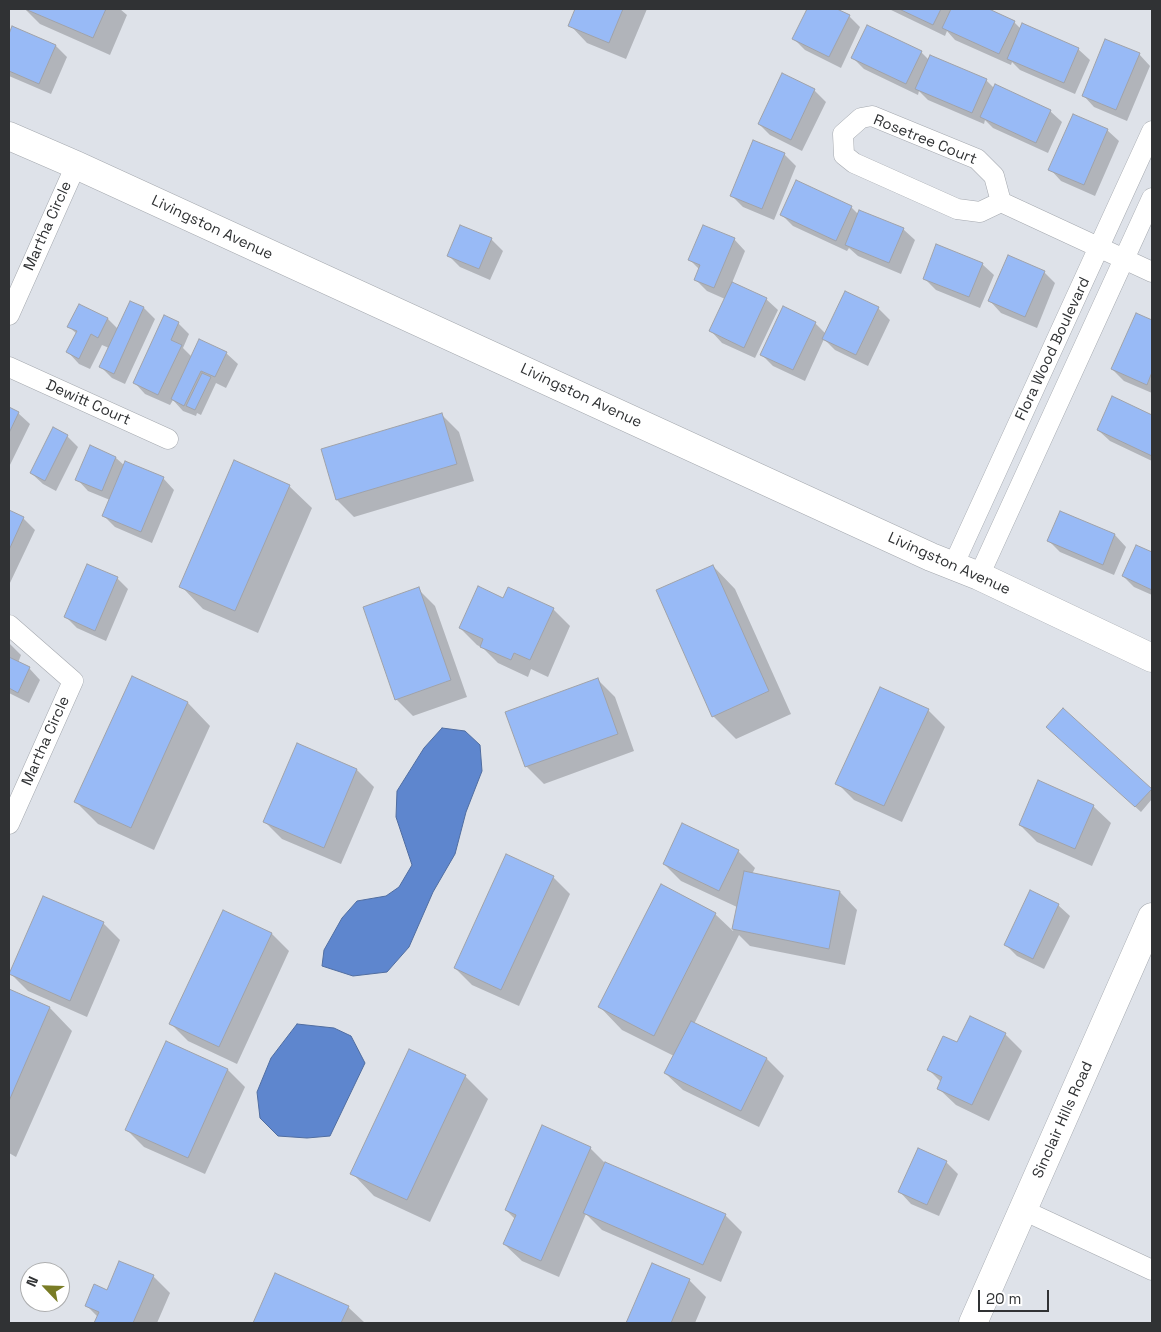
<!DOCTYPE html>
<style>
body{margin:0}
#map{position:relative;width:1161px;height:1332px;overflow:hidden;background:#dee2e9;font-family:"Space Grotesk",sans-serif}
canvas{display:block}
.frame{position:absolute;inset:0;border:10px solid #303234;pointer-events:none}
.north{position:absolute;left:20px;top:1262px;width:50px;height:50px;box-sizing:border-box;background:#fff;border:1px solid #acadae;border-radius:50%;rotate:294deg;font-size:14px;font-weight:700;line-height:20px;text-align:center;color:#303234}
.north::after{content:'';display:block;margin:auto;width:18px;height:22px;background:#797c25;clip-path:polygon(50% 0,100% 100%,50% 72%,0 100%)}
.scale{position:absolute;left:978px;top:1290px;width:71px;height:22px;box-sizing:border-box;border:2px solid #303234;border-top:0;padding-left:6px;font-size:15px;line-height:18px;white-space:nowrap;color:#303234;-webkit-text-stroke:4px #fff;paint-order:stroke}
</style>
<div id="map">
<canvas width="1161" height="1332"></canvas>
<div class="frame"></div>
<div class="north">N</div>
<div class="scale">20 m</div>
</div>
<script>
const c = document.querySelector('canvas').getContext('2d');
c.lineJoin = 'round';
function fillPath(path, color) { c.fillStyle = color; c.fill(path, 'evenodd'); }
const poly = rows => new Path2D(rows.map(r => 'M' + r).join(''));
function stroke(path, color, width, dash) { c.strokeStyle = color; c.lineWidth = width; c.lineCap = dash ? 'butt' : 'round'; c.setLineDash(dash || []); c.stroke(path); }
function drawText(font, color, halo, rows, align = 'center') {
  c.font = font + ' "Space Grotesk",sans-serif'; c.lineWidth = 4; c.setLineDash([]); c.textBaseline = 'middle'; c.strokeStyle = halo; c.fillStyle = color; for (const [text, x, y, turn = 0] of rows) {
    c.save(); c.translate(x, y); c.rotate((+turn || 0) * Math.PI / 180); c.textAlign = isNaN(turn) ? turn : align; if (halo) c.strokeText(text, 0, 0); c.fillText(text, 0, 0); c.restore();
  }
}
const water = poly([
 [442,728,465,731,480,745,482,771,466,812,455,854,433,892,409,947,387,972,353,976,322,966,324,950,342,918,357,901,386,896,399,887,412,865,396,817,397,791,424,748,442,728],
 [297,1024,334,1028,351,1036,365,1063,330,1136,307,1138,278,1136,260,1118,257,1092,271,1058,297,1024]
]);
fillPath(water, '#5e86ce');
stroke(water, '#506da0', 1);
fillPath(poly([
 [25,9,120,9,127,15,110,55,40,24],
 [577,9,647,9,626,59,587,43,570,25],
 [808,9,834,9,849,16,860,27,841,68,805,50,793,38],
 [889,9,986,9,1014,22,1021,29,1078,49,1090,60,1075,94,1020,70,1012,62,1011,65,955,40,947,31,945,36],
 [13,27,56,46,67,57,51,94,9,76,9,37],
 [921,52,929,60,986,80,995,89,1050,111,1062,122,1048,153,993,128,985,120,984,124,928,100,919,91,918,95,864,69,853,58],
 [1139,54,1150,66,1127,121,1094,107,1083,95],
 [814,90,826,102,802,151,770,135,759,124],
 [1107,130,1119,141,1095,196,1061,181,1050,169],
 [784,154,796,166,774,220,743,207,732,196],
 [851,207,859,215,903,229,915,240,901,274,858,256,849,248,847,251,793,226,782,215],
 [491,239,503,251,490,280,460,267,449,256],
 [734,239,745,251,732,283,766,299,778,310,755,358,722,343,711,331,725,299,707,291,696,280,700,270,690,260],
 [982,264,994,275,980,308,936,290,924,278],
 [1044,272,1055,283,1037,328,1001,313,990,301],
 [845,293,878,308,890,320,868,366,835,350,824,339,805,381,773,366,761,354,815,323,826,334],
 [80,305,108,319,118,329,144,308,155,319,125,384,112,378,101,367,109,348,102,345,90,369,79,364,68,352,77,334,69,327],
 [1136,315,1152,322,1152,393,1124,381,1112,369],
 [178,323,189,334,183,348,192,357,226,353,238,364,226,388,216,383,201,415,197,413,196,416,183,411,173,400,170,405,145,394,134,382],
 [1113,398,1152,416,1152,461,1110,441,1098,430],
 [9,409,18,413,30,424,9,467],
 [442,415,459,432,474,481,354,517,337,500],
 [67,436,78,447,56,491,43,484,31,473],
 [116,458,125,466,163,478,174,490,152,543,115,527,104,516,110,500,88,491,77,479],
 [289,486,312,508,258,633,203,609,181,586],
 [9,511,23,518,35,530,9,585],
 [1061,512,1115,535,1126,547,1114,575,1060,552,1049,541],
 [1136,546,1152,553,1152,595,1134,587,1123,576],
 [713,566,735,589,791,714,736,739,713,716],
 [117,578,128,589,106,641,77,628,66,617],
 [418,589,435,606,467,697,413,716,396,699],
 [503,599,553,609,570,626,548,677,531,669,528,677,498,663,483,648,477,645,460,628],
 [9,643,21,655,18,663,29,668,40,680,29,703,9,693],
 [133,678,188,703,210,726,154,850,98,824,76,802],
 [598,680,615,697,634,751,544,784,526,766],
 [928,710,945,727,902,822,854,800,837,783],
 [1063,710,1152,791,1152,799,1141,812,1053,732],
 [297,745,357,770,374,787,341,864,282,839,265,822],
 [1093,806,1111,823,1092,866,1037,842,1020,825],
 [738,851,755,868,752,874,840,892,857,910,845,965,750,946,739,935,694,1024,767,1059,784,1076,759,1127,683,1090,665,1073,674,1056,622,1030,600,1007,715,914,733,931,737,907,681,881,664,864],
 [553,877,570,894,519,1006,472,985,455,968],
 [1058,905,1070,916,1044,969,1017,956,1006,945],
 [223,912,272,934,289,951,237,1064,188,1041,171,1024],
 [103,923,120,940,87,1017,28,991,11,974],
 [9,990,50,1008,72,1031,16,1157,9,1153],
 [1005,1034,1022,1051,989,1121,956,1105,938,1088,941,1082,929,1070,958,1044],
 [167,1043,228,1070,245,1087,205,1174,144,1147,127,1130],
 [465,1076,488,1099,430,1222,374,1196,352,1173],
 [590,1148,606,1164,725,1215,742,1232,721,1282,602,1230,586,1214,559,1277,522,1261,504,1244,515,1219,506,1210],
 [946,1162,958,1174,939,1216,911,1204,900,1192],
 [653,1264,689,1280,706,1297,695,1323,628,1323],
 [275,1275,348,1307,365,1323,254,1323],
 [153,1276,170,1293,157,1323,96,1323,98,1317,87,1306,108,1291]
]), '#0003');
const building = poly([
 [25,9,106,9,93,38,25,9],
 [575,9,623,9,609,43,568,26,575,9],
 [807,9,837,9,850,15,829,57,792,39,807,9],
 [899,9,941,9,933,25,899,9],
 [951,9,989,9,1015,21,999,54,942,28,951,9],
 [1022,23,1079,48,1064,83,1007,59,1022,23],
 [867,25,922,51,906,84,851,58,867,25],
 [12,26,56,45,39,84,9,71,9,34,12,26],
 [1105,39,1140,53,1116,110,1082,96,1105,39],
 [930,55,987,79,972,113,915,89,930,55],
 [782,73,815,89,791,140,758,124,782,73],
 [995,84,1051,110,1036,143,980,117,995,84],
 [1073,114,1108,129,1084,185,1048,170,1073,114],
 [753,140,785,153,762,209,730,196,753,140],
 [796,180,852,206,836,241,780,215,796,180],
 [859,210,904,228,889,263,845,245,859,210],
 [460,225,492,238,479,269,447,256,460,225],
 [703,225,735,238,714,288,694,280,700,265,688,260,703,225],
 [936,244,983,263,969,297,923,279,936,244],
 [1008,255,1045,271,1025,317,988,301,1008,255],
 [732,282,767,298,744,348,709,331,732,282],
 [845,291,879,307,856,355,822,339,845,291],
 [130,301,144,307,114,374,99,367,130,301],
 [79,304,108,318,98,338,91,334,79,359,66,352,77,331,67,327,79,304],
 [783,306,816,322,793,370,760,355,783,306],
 [1136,313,1152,320,1152,372,1147,385,1111,369,1136,313],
 [164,315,179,322,171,340,182,345,158,395,133,383,164,315],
 [199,339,227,352,215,377,201,371,184,406,171,399,199,339],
 [202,373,211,377,195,410,186,406,202,373],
 [1112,396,1152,415,1152,456,1097,430,1112,396],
 [9,407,19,412,9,433,9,407],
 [442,413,457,464,336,500,321,449,442,413],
 [53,427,68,435,45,481,30,473,53,427],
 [90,445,116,457,102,491,75,480,90,445],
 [234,460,290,485,235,611,179,587,234,460],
 [125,461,164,477,141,532,102,516,125,461],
 [9,510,24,517,9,550,9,510],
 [1060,511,1115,534,1103,565,1047,541,1060,511],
 [1136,545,1152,552,1152,590,1122,576,1136,545],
 [87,564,118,577,95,631,64,617,87,564],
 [713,565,769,691,712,717,656,590,713,565],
 [478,586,503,598,508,587,554,608,530,660,514,653,511,660,480,647,483,639,459,628,478,586],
 [419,587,451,680,395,700,363,607,419,587],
 [9,657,30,667,18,693,9,688,9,657],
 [132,676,188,702,131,828,74,802,132,676],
 [598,678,618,734,525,767,505,712,598,678],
 [880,687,929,709,884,806,835,784,880,687],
 [1063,708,1152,789,1135,807,1046,727,1063,708],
 [297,743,357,769,324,848,263,822,297,743],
 [1038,780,1094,805,1075,849,1019,825,1038,780],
 [682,823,739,850,719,891,663,864,682,823],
 [506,854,554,876,501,990,454,968,506,854],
 [744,871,840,891,829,949,732,929,744,871],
 [661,884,716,913,654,1036,598,1007,661,884],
 [1030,890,1059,904,1033,959,1004,945,1030,890],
 [43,896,104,922,70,1001,9,974,43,896],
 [223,910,272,933,219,1047,169,1024,223,910],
 [9,989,50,1007,9,1101,9,989],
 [970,1016,1006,1033,972,1105,937,1089,942,1077,927,1070,943,1036,957,1042,970,1016],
 [691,1021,767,1058,741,1111,664,1073,691,1021],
 [166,1041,228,1069,188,1158,125,1130,166,1041],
 [409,1049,466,1075,407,1200,350,1174,409,1049],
 [542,1125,591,1147,541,1261,503,1244,516,1215,505,1210,542,1125],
 [918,1148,947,1161,927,1205,898,1192,918,1148],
 [605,1162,726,1214,703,1265,583,1213,605,1162],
 [119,1261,154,1275,133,1323,94,1323,99,1312,85,1306,94,1284,107,1290,119,1261],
 [652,1263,690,1279,671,1323,626,1323,652,1263],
 [275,1273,349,1306,341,1323,253,1323,275,1273]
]);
fillPath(building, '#98baf6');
stroke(building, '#9fa2a9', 1);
const street = poly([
 [1001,202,994,176,977,159,872,116,861,118,843,134,844,155,854,163,957,209,980,212,1001,202,1152,272],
 [9,315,76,165],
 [9,367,168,439],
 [953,566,1152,131],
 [979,576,1152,198],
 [9,625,73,681,9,824],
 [1023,1210,1152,1270]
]);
const secondary = poly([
 [9,136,76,165,931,557,979,576,1152,658],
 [973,1323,1152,917]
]);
stroke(street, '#a4a8ae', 21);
stroke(secondary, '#a4a8ae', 29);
stroke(street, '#fff', 20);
stroke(secondary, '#fff', 28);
drawText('15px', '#303234', '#fff', [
 ["Rosetree Court",925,140,22],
 ["Martha Circle",48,226,-66],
 ["Livingston Avenue",212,228,25],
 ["Flora Wood Boulevard",1053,349,-65],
 ["Livingston Avenue",581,396,25],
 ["Dewitt Court",88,403,24],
 ["Livingston Avenue",949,564,24],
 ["Martha Circle",46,741,-66],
 ["Sinclair Hills Road",1063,1120,-66]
]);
</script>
